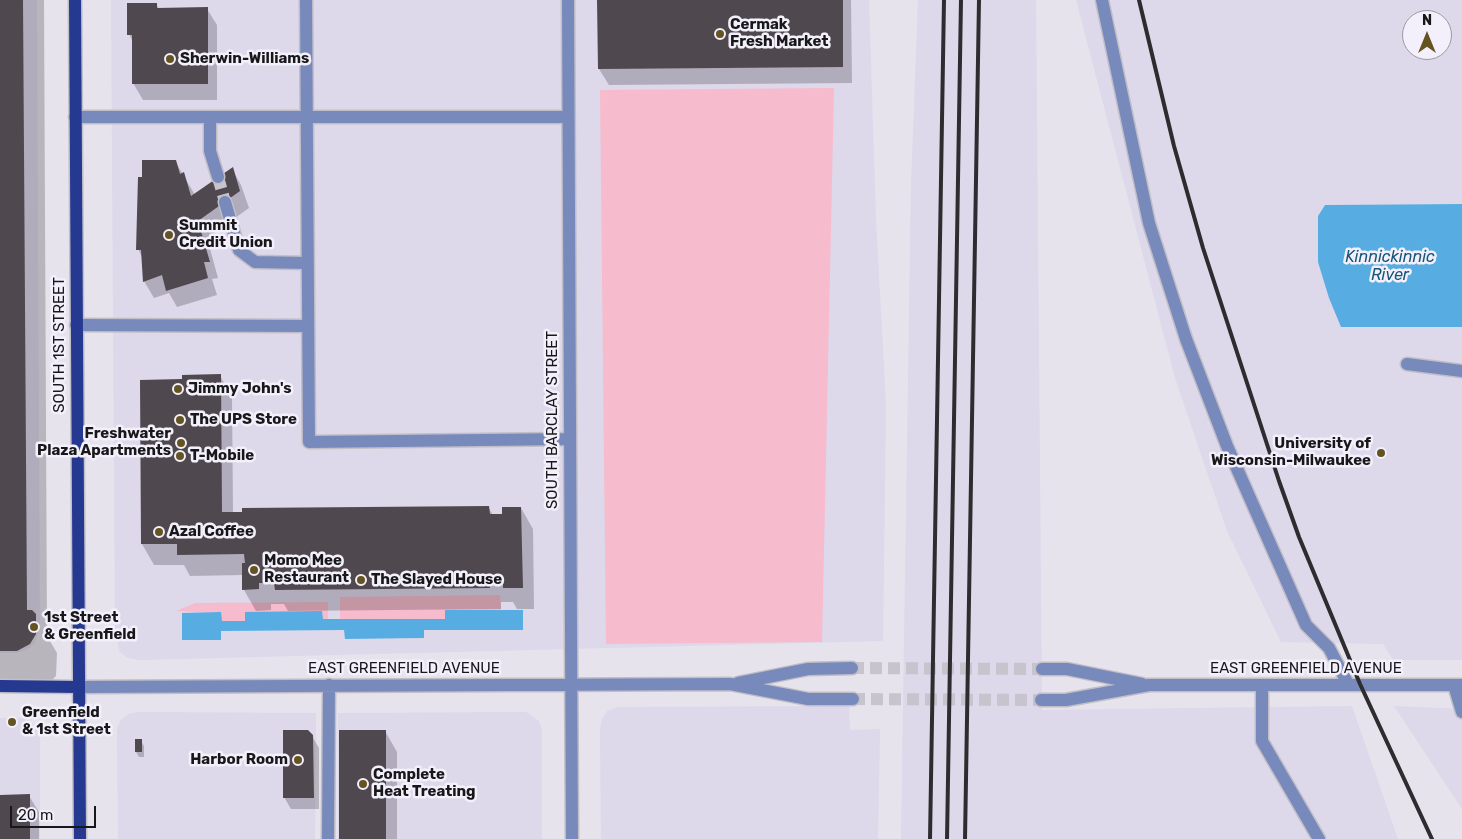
<!DOCTYPE html>
<style>
body{margin:0}
#map{position:relative;width:1462px;height:839px;overflow:hidden;background:#e6e3ed;font-family:Rubik,sans-serif}
canvas{display:block}
.north{position:absolute;left:1402px;top:10px;width:50px;height:50px;box-sizing:border-box;background:#f3f0fb;border:1px solid #9b99a1;border-radius:50%;rotate:0deg;font-size:14px;font-weight:700;line-height:20px;text-align:center;color:#18171a}
.north::after{content:'';display:block;margin:auto;width:18px;height:22px;background:#645421;clip-path:polygon(50% 0,100% 100%,50% 72%,0 100%)}
.scale{position:absolute;left:10px;top:806px;width:86px;height:22px;box-sizing:border-box;border:2px solid #18171a;border-top:0;padding-left:6px;font-size:15px;line-height:18px;white-space:nowrap;color:#18171a;-webkit-text-stroke:4px #f3f0fb;paint-order:stroke}
</style>
<div id="map">
<canvas width="1462" height="839"></canvas>
<div class="north">N</div>
<div class="scale">20 m</div>
</div>
<script>
const c = document.querySelector('canvas').getContext('2d');
c.lineJoin = 'round';
function fillPath(path, color) { c.fillStyle = color; c.fill(path, 'evenodd'); }
const poly = rows => new Path2D(rows.map(r => 'M' + r).join(''));
function stroke(path, color, width, dash) { c.strokeStyle = color; c.lineWidth = width; c.lineCap = dash ? 'butt' : 'round'; c.setLineDash(dash || []); c.stroke(path); }
function drawText(font, color, halo, rows, align = 'center') {
  c.font = font + ' Rubik,sans-serif'; c.lineWidth = 5; c.setLineDash([]); c.textBaseline = 'middle'; c.strokeStyle = halo; c.fillStyle = color; for (const [text, x, y, turn = 0] of rows) {
    c.save(); c.translate(x, y); c.rotate((+turn || 0) * Math.PI / 180); c.textAlign = isNaN(turn) ? turn : align; if (halo) c.strokeText(text, 0, 0); c.fillText(text, 0, 0); c.restore();
  }
}
fillPath(poly([
 [0,0,37,0,40,627,34,644,27,650,16,653,0,653],
 [111,0,869,0,876,220,886,405,883,641,140,660,128,658,120,652,115,632],
 [918,0,1036,0,1042,710,1352,706,1398,839,901,839,911,184],
 [1076,0,1462,0,1462,204,1325,205,1318,216,1318,261,1341,327,1462,327,1462,660,1393,660,1383,644,1281,642,1227,531,1175,378],
 [1412,20,1442,20,1442,50,1412,50],
 [849,706,850,730,880,729,878,839,601,839,600,730,602,719,607,711,618,707],
 [1394,706,1462,709,1462,809],
 [138,712,316,713,315,839,118,839,117,728,121,720,129,714],
 [526,712,539,721,542,730,542,839,338,839,338,713],
 [0,718,25,718,38,728,40,737,40,839,0,839]
]), '#ddd8ea');
fillPath(poly([
 [834,88,822,642,606,644,600,90],
 [500,595,501,610,445,610,445,619,340,619,340,597],
 [328,602,328,619,322,619,322,612,245,612,245,621,221,621,221,613,176,611,195,603]
]), '#f6bbcc');
fillPath(poly([
 [1462,204,1462,327,1341,327,1329,298,1318,262,1318,216,1325,205],
 [445,610,523,610,523,630,424,630,424,638,345,639,344,630,221,631,221,640,182,640,182,613,221,612,222,621,245,621,245,612,322,611,323,619,445,619]
]), '#57ade2');
fillPath(poly([
 [0,0,44,0,47,636,57,653,56,676,45,687,17,685,14,679,0,679],
 [599,0,851,0,852,83,609,85,599,69],
 [157,5,159,9,207,9,217,25,217,100,143,100,133,83,133,42,129,34],
 [175,161,195,195,232,169,241,185,249,208,207,238,218,278,212,279,217,295,177,307,169,293,154,298,144,281,143,259,138,249],
 [220,376,232,397,233,513,488,507,493,515,503,515,521,508,533,529,534,609,517,609,513,602,501,602,501,609,288,611,284,604,271,604,271,610,256,611,244,590,243,575,190,576,184,565,154,565,142,544,141,381,183,380],
 [385,731,397,752,397,839,341,839],
 [312,736,319,748,319,809,291,809,284,797],
 [136,741,141,741,144,746,144,757,139,757,136,752],
 [0,796,29,796,39,812,39,839,0,839]
]), '#0003');
fillPath(poly([
 [0,0,23,0,27,610,32,610,36,614,36,634,30,644,17,651,0,651],
 [597,0,843,0,843,67,598,69],
 [127,3,157,3,157,8,208,7,208,84,132,84,132,35,127,35],
 [142,160,176,160,180,174,184,172,191,196,233,167,240,191,198,221,210,262,204,262,208,278,166,291,162,275,143,282,141,250,136,250,138,177,142,177],
 [221,374,222,512,242,512,242,508,489,506,490,514,502,514,502,507,521,507,523,588,503,588,503,581,490,581,490,588,275,590,274,583,259,583,259,589,242,590,242,563,245,563,244,554,177,555,177,544,141,544,140,380,182,379,182,375],
 [283,730,308,730,313,735,314,798,283,798],
 [339,730,386,730,386,839,339,839],
 [135,739,142,739,142,752,135,752],
 [30,794,30,839,0,839,0,795]
]), '#4f484e');
stroke(poly([
 [218,177,225,202],
 [852,668,1042,669],
 [853,699,1041,700]
]), '#c7c4cd', 12, [12, 6]);
const minor = poly([
 [306,0,309,442,570,439],
 [568,0,572,839],
 [1102,0,1149,223,1186,339,1227,446,1306,625,1329,648,1348,684],
 [75,117,568,117],
 [210,117,210,151,218,177],
 [225,202,239,250,255,262,307,263],
 [76,325,308,326],
 [1407,364,1462,371],
 [1042,669,1067,669,1142,684],
 [738,683,808,669,852,668],
 [1262,685,1262,741,1319,839],
 [1454,685,1462,712],
 [78,687,730,684,808,699,853,699],
 [1041,700,1066,700,1149,685,1462,685],
 [328,839,329,685]
]);
const major = poly([
 [75,0,80,839],
 [0,686,78,687]
]);
stroke(minor, '#c1bec7', 15);
stroke(major, '#c1bec7', 15);
stroke(minor, '#788abc', 12);
stroke(major, '#263991', 12);
stroke(poly([
 [1139,0,1174,146,1203,248,1279,481,1299,537,1360,684,1432,839],
 [930,839,944,0],
 [947,839,961,0],
 [965,839,979,0]
]), '#2d2c2f', 4);
for (const [x, y, r, color] of [
 [720,34,5,"#645421"],
 [170,59,5,"#645421"],
 [169,235,5,"#645421"],
 [178,389,5,"#645421"],
 [180,420,5,"#645421"],
 [181,443,5,"#645421"],
 [1381,453,5,"#645421"],
 [180,456,5,"#645421"],
 [159,532,5,"#645421"],
 [254,570,5,"#645421"],
 [361,580,5,"#645421"],
 [34,627,5,"#645421"],
 [12,722,5,"#645421"],
 [298,760,5,"#645421"],
 [363,784,5,"#645421"]
]) { const dot = new Path2D(); dot.arc(x, y, r, 0, 2 * Math.PI); c.fillStyle = color; c.fill(dot); stroke(dot, '#f3f0fb', 2); }
drawText('bold 15px', '#18171a', '#f3f0fb', [
 ["Cermak",730,25],
 ["Fresh Market",730,42],
 ["Sherwin-Williams",180,59],
 ["Summit",179,226],
 ["Credit Union",179,243],
 ["Jimmy John's",188,389],
 ["The UPS Store",190,420],
 ["Freshwater",171,434,"right"],
 ["Plaza Apartments",171,451,"right"],
 ["University of",1371,444,"right"],
 ["Wisconsin-Milwaukee",1371,461,"right"],
 ["T-Mobile",190,456],
 ["Azal Coffee",169,532],
 ["Momo Mee",264,561],
 ["Restaurant",264,578],
 ["The Slayed House",371,580],
 ["1st Street",44,618],
 ["& Greenfield",44,635],
 ["Greenfield",22,713],
 ["& 1st Street",22,730],
 ["Harbor Room",288,760,"right"],
 ["Complete",373,775],
 ["Heat Treating",373,792]
], 'left');
drawText('15px', '#18171a', '#f3f0fb', [
 ["SOUTH 1ST STREET",60,345,-90],
 ["SOUTH BARCLAY STREET",553,420,-90],
 ["EAST GREENFIELD AVENUE",404,669],
 ["EAST GREENFIELD AVENUE",1306,669]
]);
drawText('italic 16px', '#145579', '#f3f0fb', [
 ["Kinnickinnic",1390,257],
 ["River",1390,275]
]);
</script>
